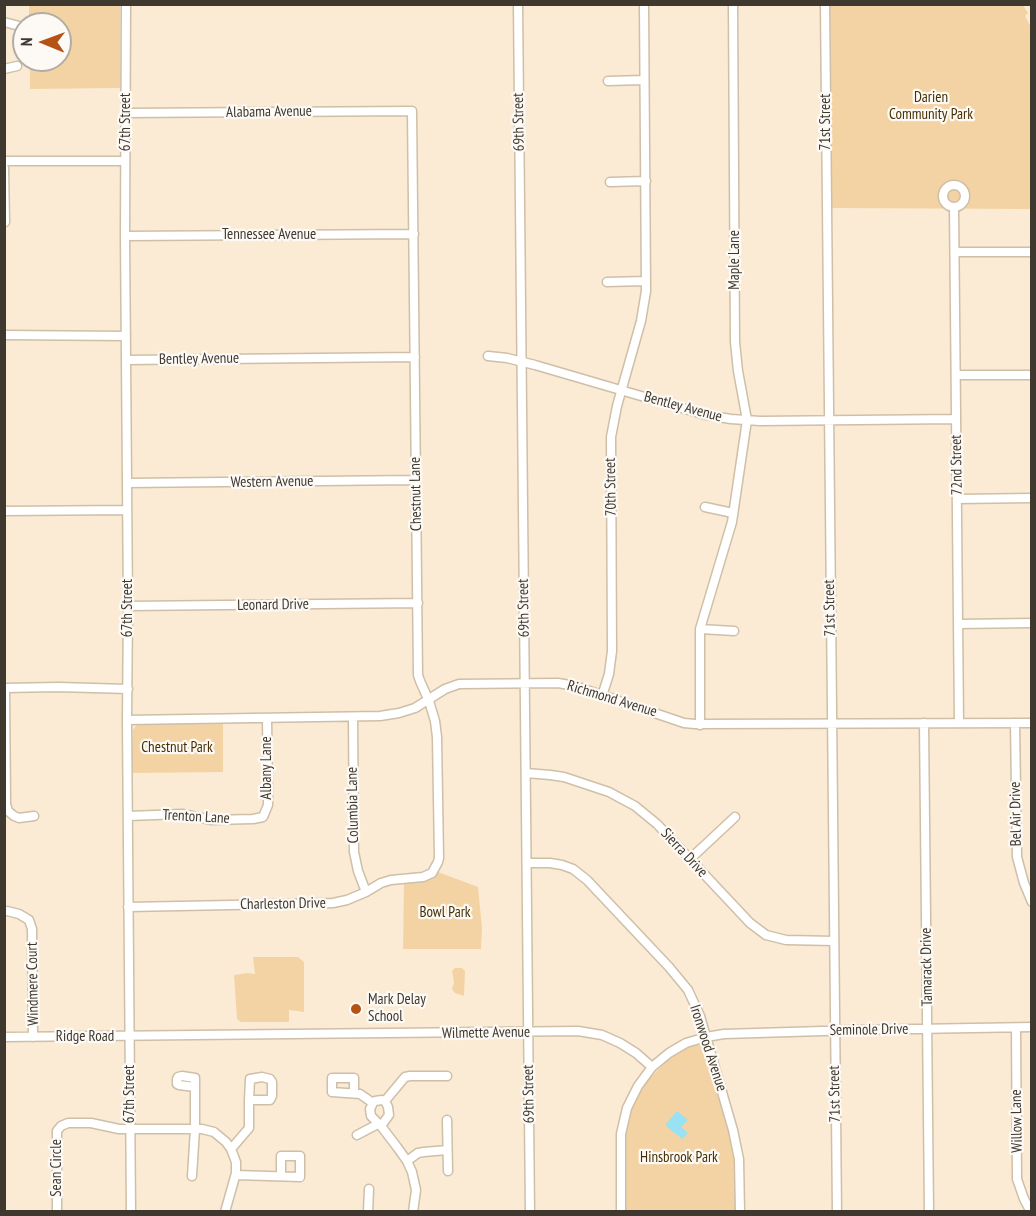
<!DOCTYPE html>
<style>
body{margin:0}
#map{position:relative;width:1036px;height:1216px;overflow:hidden;background:#fbebd4;font-family:"PT Sans Narrow",sans-serif}
canvas{display:block}
.frame{position:absolute;inset:0;border:6px solid #3e382f;pointer-events:none}
.north{position:absolute;left:12px;top:12px;width:60px;height:60px;box-sizing:border-box;background:#fdfaf6;border:2px solid #b1aca6;border-radius:50%;rotate:271deg;font-size:16px;font-weight:700;line-height:24px;text-align:center;color:#3e382f}
.north::after{content:'';display:block;margin:auto;width:21px;height:27px;background:#b55317;clip-path:polygon(50% 0,100% 100%,50% 72%,0 100%)}
</style>
<div id="map">
<canvas width="1036" height="1216"></canvas>
<div class="frame"></div>
<div class="north">N</div>
</div>
<script>
const c = document.querySelector('canvas').getContext('2d');
c.lineJoin = 'round';
function fillPath(path, color) { c.fillStyle = color; c.fill(path, 'evenodd'); }
const poly = rows => new Path2D(rows.map(r => 'M' + r).join(''));
function stroke(path, color, width, dash) { c.strokeStyle = color; c.lineWidth = width; c.lineCap = dash ? 'butt' : 'round'; c.setLineDash(dash || []); c.stroke(path); }
function drawText(font, color, halo, rows, align = 'center') {
  c.font = font + ' "PT Sans Narrow",sans-serif'; c.lineWidth = 4.5; c.setLineDash([]); c.textBaseline = 'middle'; c.strokeStyle = halo; c.fillStyle = color; for (const [text, x, y, turn = 0] of rows) {
    c.save(); c.translate(x, y); c.rotate((+turn || 0) * Math.PI / 180); c.textAlign = isNaN(turn) ? turn : align; if (halo) c.strokeText(text, 0, 0); c.fillText(text, 0, 0); c.restore();
  }
}
fillPath(poly([
 [29,5,120,5,120,88,30,89,30,60,60,60,60,24,29,24],
 [830,5,1023,5,1028,13,1025,16,1032,29,1031,209,831,208],
 [223,723,223,772,131,773,133,730,137,724],
 [438,872,478,887,482,928,481,949,403,949,404,883,427,881,432,878],
 [253,957,298,957,304,962,304,1012,289,1010,289,1022,241,1022,237,1019,234,975,248,973,255,974],
 [455,968,462,968,465,971,464,996,455,993,452,989,454,982,452,971],
 [701,1043,705,1048,729,1128,736,1166,736,1211,626,1211,625,1132,634,1103,648,1080,666,1062,682,1050]
]), '#f3d3a3');
fillPath(poly([
 [677,1111,688,1120,681,1127,688,1133,682,1139,665,1125]
]), '#98e2f4');
const minor = poly([
 [126,4,125,236,128,606,127,720,131,1212],
 [518,4,530,1212],
 [825,4,837,1212],
 [4,22,23,27],
 [4,69,17,66],
 [608,81,644,80],
 [126,113,412,111,418,675,420,681,429,701,435,721,437,737,439,858,438,862,432,873,423,877,391,880,381,883,366,892,347,900,333,903,128,907],
 [4,161,125,161],
 [4,168,5,222],
 [610,182,646,181],
 '943 196a11 11 0 1 1 22 0a11 11 0 1 1-22 0Z',
 [954,207,959,723],
 [125,236,414,234],
 [955,252,1032,252],
 [607,282,646,281],
 [4,335,126,336],
 [488,356,507,358,535,365,706,415,731,419,760,421,956,419],
 [126,360,415,357],
 [956,375,1032,375],
 [127,483,416,480],
 [957,499,1032,498],
 [705,507,733,513],
 [4,511,127,510],
 [128,606,418,603],
 [958,624,1032,623],
 [700,629,734,631],
 [4,688,58,687,128,689],
 [5,688,6,804,8,811,14,816,19,818,34,816],
 [602,696,609,674,612,651,611,437,617,406,641,321,646,291,644,4],
 [353,717,354,852,358,871,366,892],
 [127,720,380,716,399,713,415,708,445,689,459,684,558,683,575,686,684,723,695,724,1032,723],
 [924,723,929,1212],
 [1015,723,1017,857,1024,883,1032,902],
 [700,725,700,629,732,522,747,420,738,371,735,342,733,4],
 [526,773,550,775,564,777,609,792,635,806,657,824,750,923,766,935,786,940,834,941],
 [128,816,182,814,212,820,253,819,263,817,268,805,267,718],
 [690,859,735,817],
 [527,863,550,863,562,865,573,869,587,880,669,967,688,990,700,1016,733,1130,739,1159,740,1212],
 [7,911,19,914,29,920,32,929,33,1037],
 [1016,1028,1017,1179,1024,1199,1031,1212],
 [4,1037,578,1031,602,1035,620,1043,636,1053,652,1067],
 [354,1092,354,1078,332,1078,332,1092,360,1094,373,1103],
 [385,1101,388,1107,389,1115,381,1126,397,1147,407,1161,412,1172,416,1190,413,1212],
 [385,1101,405,1077,410,1076,447,1076],
 [447,1120,448,1171],
 [381,1126,371,1116,370,1109,373,1103,375,1101,382,1100,385,1101],
 [357,1135,378,1124],
 [231,1149,249,1128,249,1100,250,1079,262,1077,270,1079,272,1082,272,1096,270,1100,249,1100],
 [407,1161,418,1153,424,1152,447,1150],
 [236,1175,300,1177,300,1156,281,1156,281,1176],
 [192,1176,195,1129,195,1078,182,1076,178,1077,177,1079,177,1084,179,1085,195,1087],
 [57,1212,57,1131,61,1126,68,1123,91,1123,119,1129,202,1129,214,1132,226,1142,231,1149,236,1162,236,1173,225,1212],
 [368,1212,369,1189],
 [621,1212,621,1134,627,1108,638,1086,652,1067,669,1053,686,1043,706,1037,724,1034,855,1030,1032,1027]
]);
stroke(minor, '#cebfa8', 11);
stroke(minor, '#fff', 8);
for (const [x, y, r, color] of [
 [356,1009,6,"#b55317"]
]) { const dot = new Path2D(); dot.arc(x, y, r, 0, 2 * Math.PI); c.fillStyle = color; c.fill(dot); stroke(dot, '#fdfaf6', 2); }
drawText('15px', '#462f04', '#fdfaf6', [
 ["Darien",931,98],
 ["Community Park",931,115],
 ["Chestnut Park",177,748],
 ["Bowl Park",445,913],
 ["Hinsbrook Park",679,1158]
]);
drawText('15px', '#3e382f', '#fdfaf6', [
 ["Alabama Avenue",269,112,-1],
 ["67th Street",126,122,-90],
 ["69th Street",519,122,-91],
 ["71st Street",826,122,-90],
 ["Tennessee Avenue",269,235],
 ["Maple Lane",735,260,-90],
 ["Bentley Avenue",199,359,-1],
 ["Bentley Avenue",683,407,15],
 ["72nd Street",957,465,-91],
 ["Western Avenue",272,482,-1],
 ["70th Street",611,487,-91],
 ["Chestnut Lane",416,494,-91],
 ["Leonard Drive",273,605,-1],
 ["67th Street",128,608,-90],
 ["69th Street",524,608,-91],
 ["71st Street",830,608,-91],
 ["Richmond Avenue",612,699,17],
 ["Albany Lane",267,768,-90],
 ["Columbia Lane",353,805,-91],
 ["Bel Air Drive",1016,814,-91],
 ["Trenton Lane",196,817,3],
 ["Sierra Drive",684,853,47],
 ["Charleston Drive",283,904,-1],
 ["Tamarack Drive",927,967,-91],
 ["Windmere Court",33,984,-91],
 ["Seminole Drive",869,1030,-1],
 ["Wilmette Avenue",486,1033,-1],
 ["Ridge Road",85,1037],
 ["Ironwood Avenue",708,1048,72],
 ["67th Street",130,1094,-90],
 ["69th Street",529,1094,-91],
 ["71st Street",835,1094,-91],
 ["Willow Lane",1017,1121,-91],
 ["Sean Circle",57,1168,-90]
]);
drawText('15px', '#3e382f', '#fdfaf6', [
 ["Mark Delay",368,1000],
 ["School",368,1017]
], 'left');
</script>
